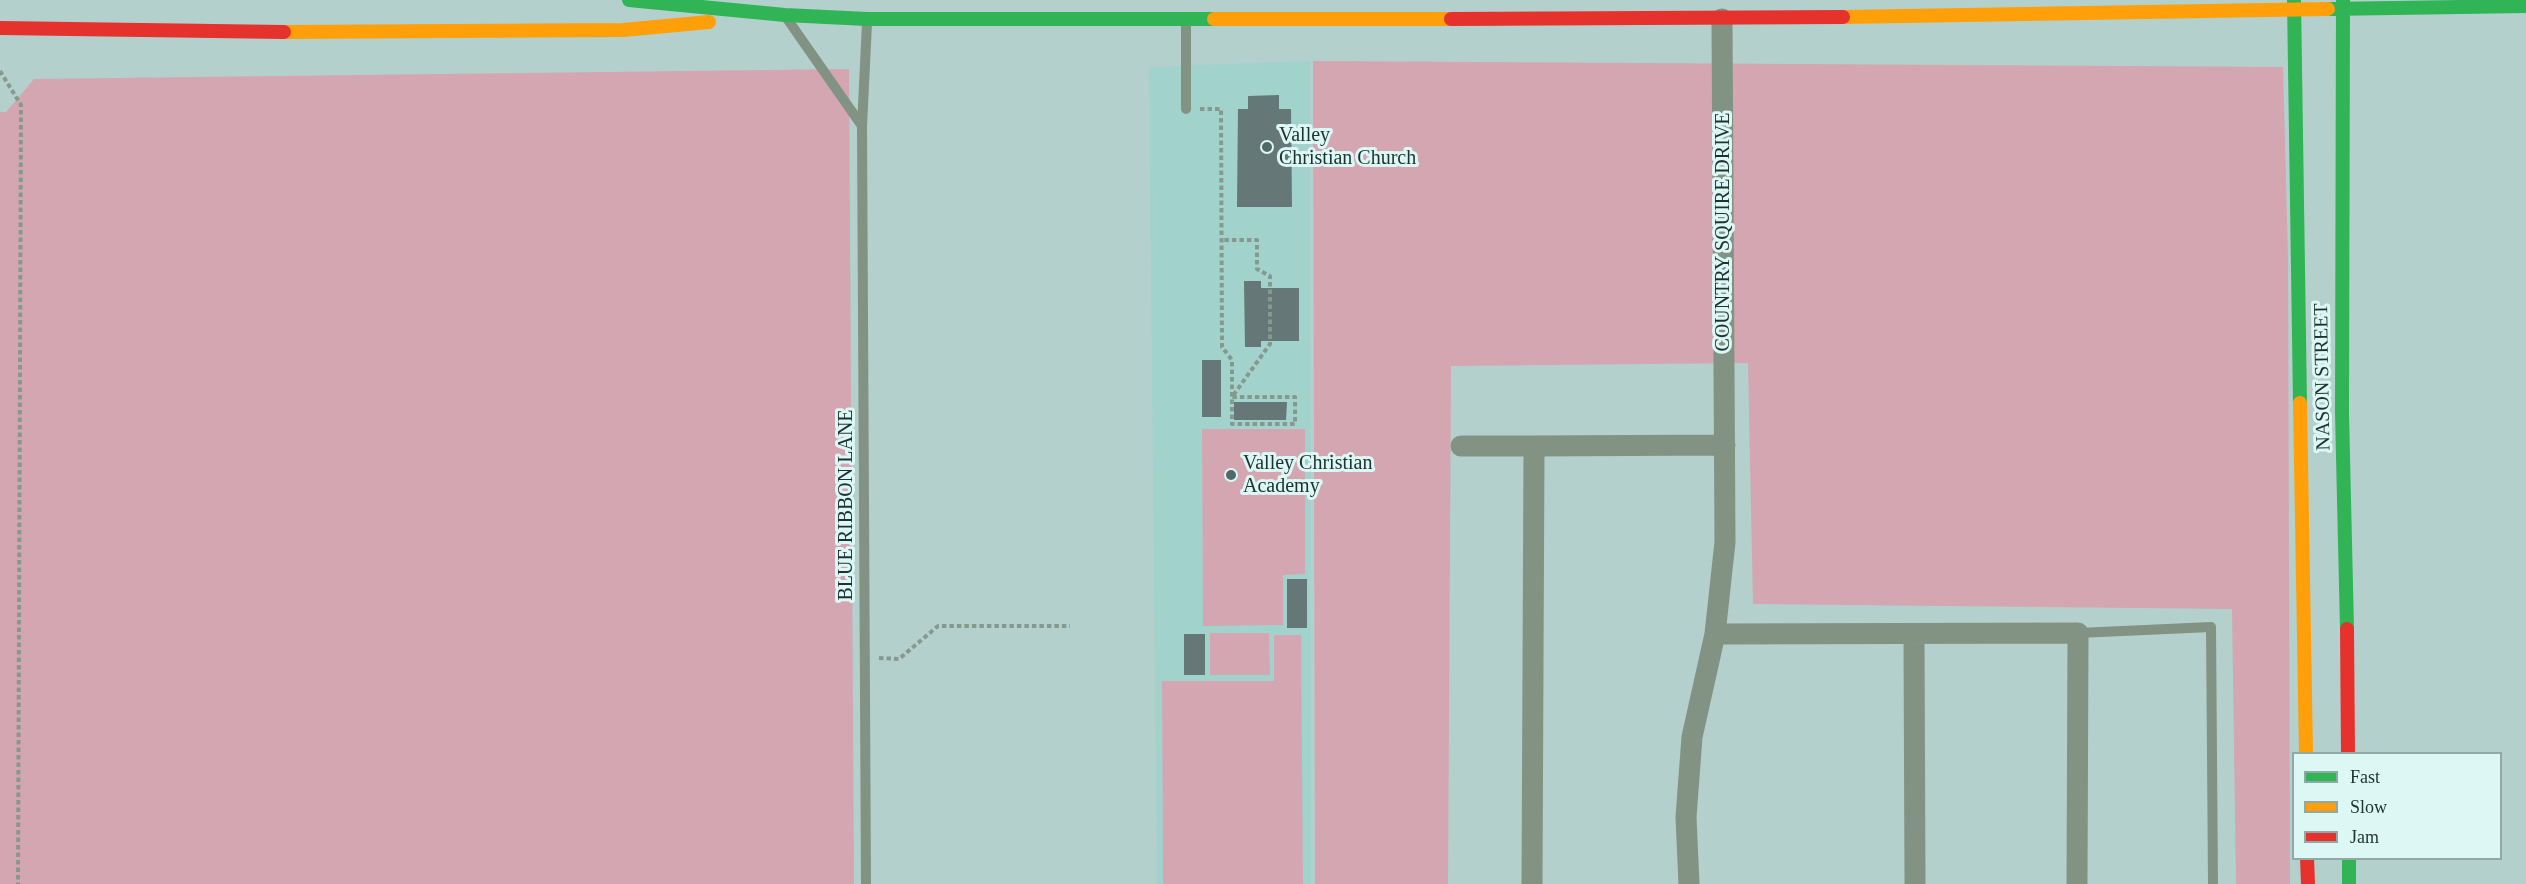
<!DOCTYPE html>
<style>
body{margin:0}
#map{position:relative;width:2526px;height:884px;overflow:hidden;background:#b3d0cd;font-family:Georgia,serif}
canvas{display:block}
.legend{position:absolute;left:2292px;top:752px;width:210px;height:108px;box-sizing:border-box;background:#ddf7f4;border:2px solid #90a8a6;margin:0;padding:8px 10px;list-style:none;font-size:18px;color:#1c3230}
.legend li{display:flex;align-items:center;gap:12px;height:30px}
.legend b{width:30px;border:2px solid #90a8a6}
</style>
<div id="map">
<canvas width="2526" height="884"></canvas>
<ul class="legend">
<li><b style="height:8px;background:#30b455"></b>Fast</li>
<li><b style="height:8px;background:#ff9f0a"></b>Slow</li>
<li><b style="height:8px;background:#e5322d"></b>Jam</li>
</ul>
</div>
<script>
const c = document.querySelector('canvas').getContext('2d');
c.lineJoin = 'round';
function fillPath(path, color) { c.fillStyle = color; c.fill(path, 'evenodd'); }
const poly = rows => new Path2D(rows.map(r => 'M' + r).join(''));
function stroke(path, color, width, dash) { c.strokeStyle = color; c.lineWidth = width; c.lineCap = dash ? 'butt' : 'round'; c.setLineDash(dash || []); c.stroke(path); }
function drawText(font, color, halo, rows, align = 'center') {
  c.font = font + ' Georgia,serif'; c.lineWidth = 6; c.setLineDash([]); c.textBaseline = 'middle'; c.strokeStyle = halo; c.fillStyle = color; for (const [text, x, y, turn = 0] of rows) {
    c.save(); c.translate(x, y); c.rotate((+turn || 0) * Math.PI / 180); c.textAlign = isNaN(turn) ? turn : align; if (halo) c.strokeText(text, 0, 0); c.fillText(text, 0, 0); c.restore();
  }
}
fillPath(poly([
 [1310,61,1311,884,1157,884,1149,67]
]), '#a1d2cc');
fillPath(poly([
 [1313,61,2283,67,2288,257,2290,884,2236,884,2232,609,1753,604,1748,363,1451,366,1448,884,1315,884],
 [849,69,854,884,0,884,0,112,6,112,34,79],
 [1202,429,1305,429,1305,574,1283,575,1283,625,1203,626],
 [1210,633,1269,633,1270,675,1210,675],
 [1274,635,1301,635,1303,884,1163,884,1162,681,1274,681]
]), '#d3a6b1');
fillPath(poly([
 [1279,95,1279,109,1291,109,1292,207,1237,207,1238,109,1248,109,1248,96],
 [1244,281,1261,281,1261,288,1299,288,1299,341,1261,341,1261,347,1245,347],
 [1202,360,1221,360,1221,417,1202,417],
 [1234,402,1287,402,1286,420,1234,420],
 [1287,579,1307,579,1307,628,1287,628],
 [1184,634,1205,634,1205,675,1184,675]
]), '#657776');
stroke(poly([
 [0,71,21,105,18,884],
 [1200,109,1221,109,1222,347,1232,360,1232,424,1295,424,1295,397,1232,397,1270,344,1270,276,1257,269,1257,240,1221,240],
 [879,658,899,659,938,626,1070,626]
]), '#86998e', 4, [4.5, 3]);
stroke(poly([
 [788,20,862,126],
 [1186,22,1186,109],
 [2078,633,2211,627,2213,884],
 [866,884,862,126,867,23]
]), '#829383', 10);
stroke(poly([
 [1461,446,1534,446],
 [1715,634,2078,633,2077,884],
 [1914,635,1915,884],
 [1532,884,1534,446,1725,445],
 [1689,884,1686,817,1692,737,1715,634,1725,542,1722,19]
]), '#829383', 21);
stroke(poly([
 [629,0,785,15,867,19,1214,19],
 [2294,0,2300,403],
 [2343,0,2342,413,2347,629],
 [2328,9,2526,6],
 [2349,858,2349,884]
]), '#30b455', 14);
stroke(poly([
 [1843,17,2328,9],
 [1214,19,1451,19],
 [284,32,623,30,709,22],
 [2300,403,2306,754]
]), '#ff9f0a', 14);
stroke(poly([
 [1451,19,1843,17],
 [0,28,284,32],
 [2347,629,2348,754],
 [2307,858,2308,884]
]), '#e5322d', 14);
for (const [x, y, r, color] of [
 [1267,147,6,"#516967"],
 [1231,475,6,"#516967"]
]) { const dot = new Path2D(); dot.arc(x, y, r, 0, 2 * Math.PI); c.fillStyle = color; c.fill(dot); stroke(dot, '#ddf7f4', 2); }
drawText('20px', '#1c3230', '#ddf7f4', [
 ["Valley",1279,136],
 ["Christian Church",1279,159],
 ["Valley Christian",1243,464],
 ["Academy",1243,487]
], 'left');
drawText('20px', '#1c3230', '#ddf7f4', [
 ["COUNTRY SQUIRE DRIVE",1724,232,-90],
 ["NASON STREET",2323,377,-91],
 ["BLUE RIBBON LANE",847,505,-90]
]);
</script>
